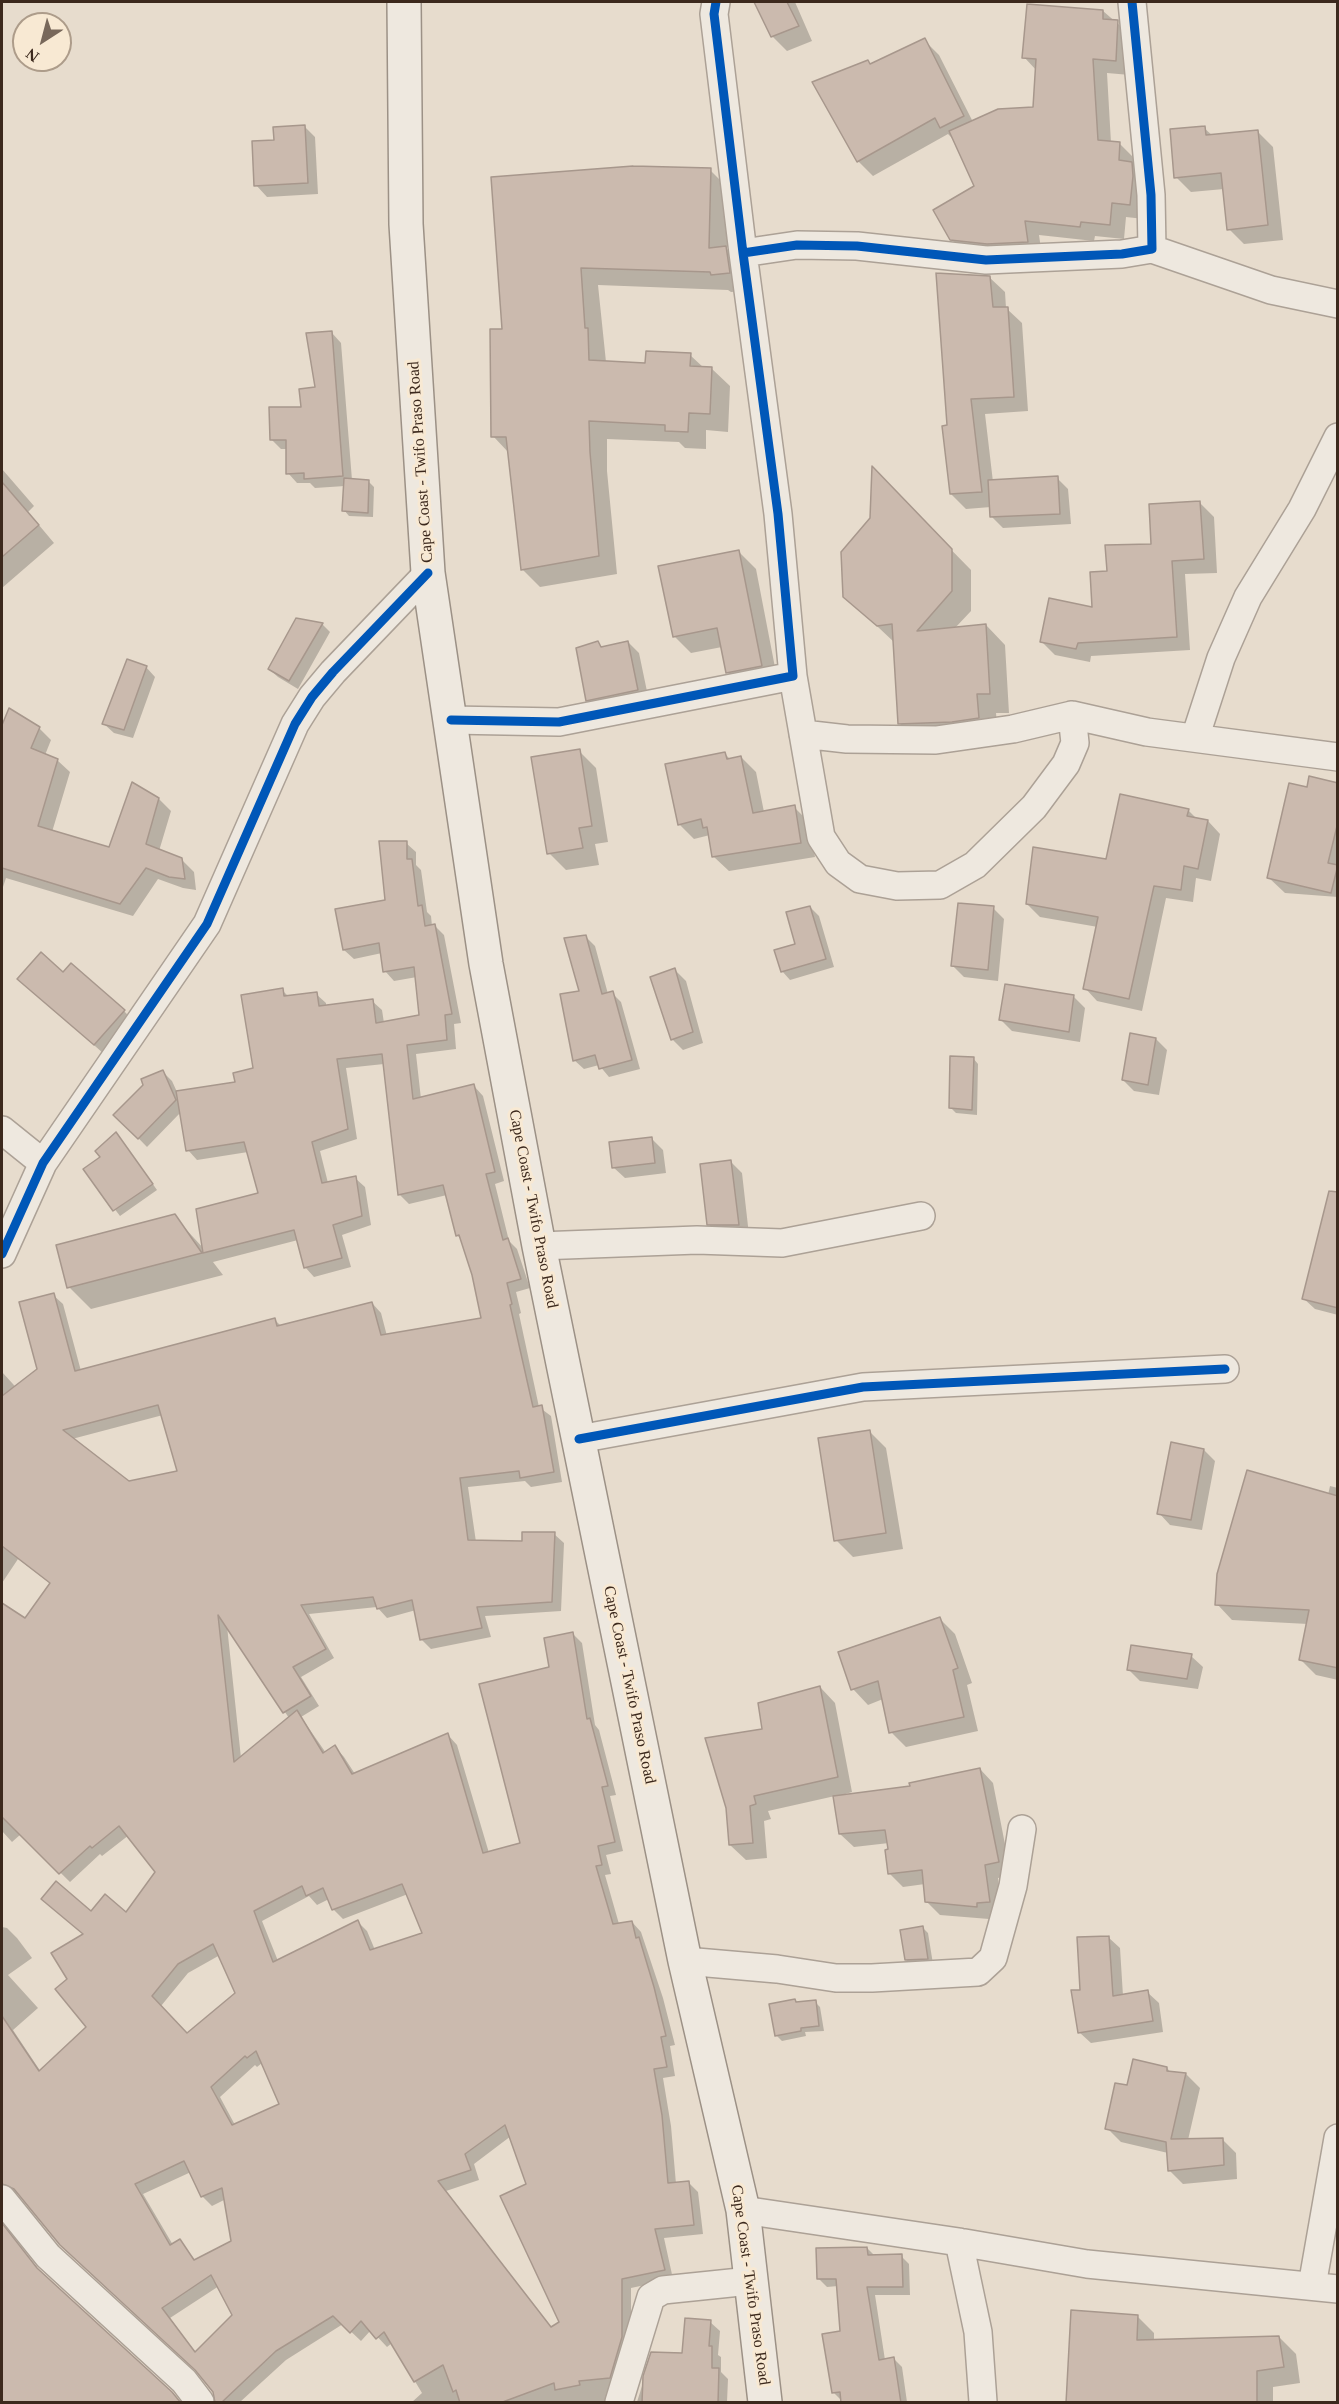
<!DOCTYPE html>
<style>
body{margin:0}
#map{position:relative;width:1339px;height:2404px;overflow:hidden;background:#e7dccd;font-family:Georgia,serif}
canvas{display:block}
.frame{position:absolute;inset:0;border:3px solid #3c291d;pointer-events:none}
.north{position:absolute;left:12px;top:12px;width:60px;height:60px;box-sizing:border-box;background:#f8e9d3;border:2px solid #ad9c8a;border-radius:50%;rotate:216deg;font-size:16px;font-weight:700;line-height:24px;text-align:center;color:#3c291d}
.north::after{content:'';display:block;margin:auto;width:21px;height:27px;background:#78685b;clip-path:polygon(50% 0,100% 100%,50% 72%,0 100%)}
</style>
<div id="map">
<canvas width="1339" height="2404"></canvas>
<div class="frame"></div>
<div class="north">N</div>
</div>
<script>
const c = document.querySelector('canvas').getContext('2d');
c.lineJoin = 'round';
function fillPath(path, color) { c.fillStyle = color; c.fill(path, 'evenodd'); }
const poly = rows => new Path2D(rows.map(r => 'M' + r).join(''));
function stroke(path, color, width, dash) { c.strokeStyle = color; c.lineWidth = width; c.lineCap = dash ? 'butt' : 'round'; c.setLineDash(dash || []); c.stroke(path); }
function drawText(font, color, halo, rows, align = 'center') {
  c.font = font + ' Georgia,serif'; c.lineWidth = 6; c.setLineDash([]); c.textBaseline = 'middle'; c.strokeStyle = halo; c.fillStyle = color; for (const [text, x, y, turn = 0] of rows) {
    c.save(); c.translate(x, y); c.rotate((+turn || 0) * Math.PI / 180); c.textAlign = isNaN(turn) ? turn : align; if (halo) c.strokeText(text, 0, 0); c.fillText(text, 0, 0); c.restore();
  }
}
fillPath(poly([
 [755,2,795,2,812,41,787,51,772,36],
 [1103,11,1132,36,1130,75,1107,73,1111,143,1120,144,1134,158,1133,165,1146,178,1144,219,1126,217,1124,239,1095,236,1094,241,1039,235,1042,256,966,254,951,239,975,187,955,141,948,134,873,176,858,161,871,66,924,40,939,55,973,122,1035,108,1037,71,1024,57],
 [304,126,315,137,318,194,267,197,256,185,276,141],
 [1204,128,1213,136,1258,132,1273,147,1283,240,1244,244,1229,229,1224,189,1191,192,1176,177],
 [710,170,728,188,727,249,744,266,747,291,731,292,728,290,598,285,606,362,647,365,690,355,704,368,711,368,730,386,728,432,706,430,706,449,685,448,679,442,607,439,607,471,617,574,540,587,522,569,509,453,493,436,504,330,492,178],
 [989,277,1005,292,1006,308,1022,323,1028,411,985,414,993,482,1057,478,1068,489,1071,524,1003,528,992,517,991,507,966,509,951,494,949,426],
 [332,333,341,343,352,480,369,482,374,487,373,517,349,516,344,510,345,486,315,488,310,483,297,483,288,473,288,449,281,449,271,439,303,409,316,388],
 [2,469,34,506,28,512,54,543,2,588],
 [873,470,971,570,971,611,955,628,986,625,1005,645,1009,713,996,713,998,737,919,743,899,723,895,643,845,596,872,518],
 [1200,503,1214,517,1217,573,1185,574,1190,650,1091,656,1090,662,1055,655,1041,641,1094,609,1108,573,1153,545],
 [739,552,756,569,778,683,744,689,727,672,722,647,691,653,674,636],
 [322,624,330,632,298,689,278,677,269,669],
 [628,642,639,653,649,701,599,711,587,700,598,643,603,648],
 [146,667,155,677,133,738,114,733,104,724],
 [9,710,39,728,51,740,45,755,57,760,70,772,52,832,110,849,159,799,171,811,159,851,181,859,194,872,196,890,183,888,158,879,133,916,6,878,2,890,2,730],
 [579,751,596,768,608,842,595,844,599,865,566,870,549,853],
 [724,753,731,760,741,757,756,772,764,812,794,807,809,822,815,857,729,871,714,857,710,835,694,839,679,824],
 [1338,785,1338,897,1285,893,1268,877,1308,789],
 [1188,810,1197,819,1208,821,1220,834,1211,881,1196,878,1193,902,1166,898,1142,1011,1097,1001,1085,988,1098,927,1040,917,1027,904,1107,860],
 [406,843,416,852,416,865,421,870,427,912,431,916,432,926,435,926,444,935,461,1023,454,1024,456,1049,416,1054,421,1099,474,1086,483,1096,504,1181,495,1184,509,1241,517,1249,530,1288,516,1292,521,1313,519,1314,539,1407,551,1416,562,1482,531,1487,525,1481,468,1487,476,1542,524,1542,554,1534,564,1543,561,1611,485,1616,491,1637,431,1649,421,1639,416,1610,387,1618,377,1607,309,1614,334,1658,301,1677,319,1706,301,1717,326,1753,335,1747,344,1757,355,1774,448,1735,457,1745,489,1853,522,1844,551,1668,573,1634,582,1643,595,1725,599,1730,616,1795,610,1796,623,1851,606,1855,611,1874,605,1875,619,1924,632,1922,641,1932,663,1998,675,2045,670,2046,675,2076,663,2078,671,2126,676,2184,688,2182,698,2192,703,2234,664,2238,673,2279,631,2288,631,2347,614,2402,412,2402,422,2393,392,2343,387,2347,371,2330,361,2341,343,2324,286,2360,240,2402,217,2402,214,2392,198,2371,19,2194,12,2193,2,2182,2,1927,7,1928,17,1938,32,1958,8,1975,38,2008,13,2030,41,2072,88,2027,69,1980,84,1935,43,1899,92,1913,127,1914,157,1872,129,1835,102,1856,100,1854,70,1882,21,1834,12,1842,2,1831,2,1605,26,1620,51,1584,18,1559,2,1583,2,1459,44,1496,65,1474,2,1405,2,1372,55,1430,53,1295,63,1304,81,1371,275,1320,281,1326,372,1303,381,1313,387,1336,483,1319,473,1274,463,1241,457,1235,447,1195,409,1204,400,1195,384,1064,346,1068,357,1139,320,1151,328,1183,355,1178,365,1187,371,1225,342,1235,351,1267,314,1277,305,1267,298,1240,213,1262,223,1275,91,1309,69,1287,174,1216,204,1249,259,1194,248,1152,197,1160,188,1150,181,1112,147,1147,116,1115,163,1072,172,1081,177,1092,237,1083,254,1069,282,990,289,997,316,994,326,1003,326,1007,372,1001,382,1010,384,1023,420,1016,417,977,394,981,385,971,382,953,354,959,344,950,387,901],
 [163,1415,178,1472,129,1483,72,1439],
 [227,1626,289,1718,241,1758],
 [408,1894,424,1934,375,1950,367,1931,358,1922,278,1961,262,1921,309,1896,317,1905,329,1899,333,1909,343,1919],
 [220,1955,237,1993,188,2035,161,2006,188,1973],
 [262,2063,281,2105,235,2125,220,2097,255,2065,257,2067],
 [511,2136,528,2185,561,2323,552,2328,446,2191,479,2180,474,2164],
 [191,2172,202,2196,212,2206,226,2199,233,2242,196,2261,180,2241,173,2245,143,2194],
 [219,2286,234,2315,196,2353,170,2318],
 [810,907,819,916,834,967,790,980,782,971,797,945],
 [993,908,1004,919,998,981,964,977,953,966],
 [586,937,595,946,608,994,612,993,621,1002,640,1069,609,1077,599,1065,584,1069,574,1060],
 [675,970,686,981,703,1043,683,1050,672,1039],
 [64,974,124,1011,140,1028,112,1061,19,979],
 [1074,997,1085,1008,1080,1042,1012,1031,1001,1020],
 [1156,1039,1167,1050,1159,1095,1134,1091,1123,1080],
 [973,1058,978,1064,977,1115,956,1113,951,1108],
 [121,1139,157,1190,120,1216,85,1170],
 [652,1139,663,1150,666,1173,625,1178,613,1167],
 [731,1162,742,1173,749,1235,720,1235,708,1224],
 [1338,1234,1338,1315,1315,1309,1303,1298],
 [869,1431,886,1448,903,1549,853,1557,836,1540],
 [1204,1450,1215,1461,1202,1530,1170,1525,1159,1513],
 [1330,1486,1338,1488,1338,1680,1316,1675,1301,1660,1308,1624,1232,1620,1217,1604,1328,1495],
 [940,1619,955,1634,972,1683,967,1685,978,1731,906,1747,891,1732,883,1699,868,1705,853,1689],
 [1191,1656,1203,1667,1198,1689,1140,1681,1129,1670],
 [820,1687,835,1703,852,1792,842,1795,842,1797,912,1788,980,1769,993,1783,1011,1875,998,1878,1002,1914,990,1916,989,1919,940,1915,927,1902,925,1884,903,1887,890,1874,889,1843,854,1847,840,1834,835,1796,768,1811,771,1819,764,1821,767,1858,746,1860,730,1845,764,1730],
 [923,1928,928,1933,933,1964,912,1965,906,1960],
 [1108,1937,1120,1948,1123,1996,1147,1992,1159,2003,1163,2032,1091,2043,1079,2032,1082,1991],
 [815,2002,820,2007,824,2031,805,2032,806,2036,782,2041,776,2035,797,2004],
 [1167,2068,1171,2073,1186,2074,1200,2088,1188,2140,1222,2139,1236,2153,1237,2179,1183,2184,1169,2170,1168,2153,1121,2142,1107,2128,1128,2087],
 [2,2224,44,2276,181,2402,2,2402],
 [867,2248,875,2256,901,2256,909,2264,910,2295,875,2295,885,2360,894,2359,902,2367,907,2402,852,2402,842,2401,834,2393,841,2333,838,2286,827,2287,819,2279],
 [1138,2317,1154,2333,1154,2341,1279,2337,1296,2354,1300,2383,1273,2387,1273,2402,1067,2402],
 [710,2322,720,2331,718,2355,721,2357,721,2372,728,2379,727,2402,637,2402,652,2354,684,2355]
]), '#0003');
const building = poly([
 [754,2,787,2,799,26,771,37,754,2],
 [1027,4,1103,10,1103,19,1118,20,1116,61,1093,59,1098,140,1120,142,1119,160,1132,162,1133,176,1130,205,1112,203,1110,225,1081,222,1080,227,1025,221,1028,242,987,244,950,240,933,210,974,186,949,131,998,109,1033,107,1036,59,1022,58,1027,4],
 [925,38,964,116,940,128,935,118,857,162,812,82,868,60,870,64,925,38],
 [305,125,308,183,254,186,252,141,274,140,273,127,305,125],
 [1205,126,1206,135,1258,130,1268,225,1227,230,1221,173,1174,178,1170,129,1205,126],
 [633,166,711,168,709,248,726,246,730,273,711,275,710,272,581,268,585,328,588,328,589,360,645,363,646,351,691,353,690,366,712,367,710,414,689,413,688,432,665,431,665,425,589,421,590,452,599,556,521,570,506,437,491,437,490,329,502,329,491,177,633,166],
 [936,273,990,276,993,307,1008,307,1014,397,971,399,982,492,950,494,942,426,947,425,936,273],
 [332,331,343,476,304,479,304,473,286,474,286,440,270,440,269,407,301,407,299,389,315,387,306,333,332,331],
 [872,466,952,549,952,591,917,631,986,624,990,694,977,694,979,718,952,722,898,724,892,624,877,626,843,597,841,552,870,518,872,466],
 [1058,476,1060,514,990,517,988,480,1058,476],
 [344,478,369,480,368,513,342,511,344,478],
 [2,482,39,525,2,557,2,482],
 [1200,501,1204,559,1172,561,1177,637,1078,643,1076,649,1040,642,1049,598,1092,607,1090,572,1107,571,1105,545,1151,544,1149,504,1200,501],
 [739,550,762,666,726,673,717,628,673,637,658,566,739,550],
 [296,618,323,623,289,681,268,669,296,618],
 [598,641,601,647,628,641,638,690,586,701,576,648,598,641],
 [127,659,147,666,124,730,102,724,127,659],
 [9,708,40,727,31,748,58,759,38,826,109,847,132,782,159,798,146,844,182,858,185,879,169,877,146,868,120,904,2,868,2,725,9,708],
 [580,749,592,826,579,828,583,848,547,854,531,757,580,749],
 [725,752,727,759,741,756,753,813,795,805,801,843,712,857,707,827,703,828,701,819,678,825,665,764,725,752],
 [1309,776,1338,783,1338,822,1328,863,1338,865,1331,893,1267,878,1289,783,1307,787,1309,776],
 [1120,794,1189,809,1187,816,1208,820,1198,869,1184,866,1181,890,1154,886,1129,999,1083,989,1098,917,1026,904,1033,847,1106,859,1120,794],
 [379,841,407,841,407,859,412,859,418,906,422,905,425,926,435,924,452,1014,445,1015,447,1040,407,1045,413,1099,474,1084,495,1172,486,1174,503,1240,508,1238,521,1279,507,1283,512,1304,510,1305,533,1407,542,1405,554,1472,520,1478,519,1471,460,1478,468,1540,522,1541,522,1532,555,1532,552,1602,477,1607,482,1628,420,1640,412,1600,377,1609,373,1597,301,1605,326,1649,293,1667,311,1696,283,1713,218,1615,234,1762,297,1710,323,1753,335,1745,352,1774,448,1733,483,1853,520,1843,479,1684,549,1667,544,1638,573,1632,587,1719,590,1718,608,1786,602,1787,615,1842,598,1846,602,1865,596,1866,613,1924,632,1921,636,1938,639,1937,654,1987,666,2036,661,2037,667,2067,654,2069,662,2115,668,2183,689,2181,694,2225,655,2229,665,2270,622,2279,622,2337,610,2378,579,2381,580,2385,555,2390,554,2383,500,2403,460,2403,456,2390,453,2392,443,2365,414,2382,384,2332,376,2339,361,2321,350,2333,333,2316,276,2351,221,2403,215,2403,213,2392,195,2370,60,2245,14,2189,2,2184,2,2016,39,2071,86,2027,55,1989,67,1979,51,1953,83,1934,41,1899,56,1881,91,1911,105,1894,126,1912,155,1872,119,1826,92,1848,90,1846,59,1874,2,1817,2,1603,25,1618,50,1583,2,1546,2,1396,37,1369,19,1302,54,1293,75,1371,275,1318,277,1326,372,1302,381,1335,481,1318,472,1275,459,1235,456,1236,443,1185,398,1195,382,1054,337,1059,348,1129,312,1142,322,1183,356,1176,362,1216,333,1225,342,1258,304,1268,294,1230,203,1253,196,1209,258,1193,244,1142,186,1151,176,1091,235,1082,233,1073,253,1068,241,995,283,988,284,996,317,992,319,1006,373,999,376,1023,419,1015,414,967,383,972,379,943,343,950,335,909,385,900,379,841],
 [158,1405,177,1471,129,1481,63,1430,158,1405],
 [402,1884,422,1933,370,1950,358,1920,273,1962,254,1911,302,1886,306,1896,323,1888,332,1910,402,1884],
 [213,1944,235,1993,187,2033,152,1996,178,1964,213,1944],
 [256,2051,279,2104,232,2125,211,2087,245,2056,247,2058,256,2051],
 [505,2125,526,2184,500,2196,559,2322,551,2327,438,2181,471,2170,465,2154,505,2125],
 [184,2161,201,2197,222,2188,231,2241,194,2260,180,2239,170,2245,135,2184,184,2161],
 [211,2275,232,2315,195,2352,162,2308,211,2275],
 [958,903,994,906,988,970,951,966,958,903],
 [810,906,826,959,781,972,774,950,795,944,786,912,810,906],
 [586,935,602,994,613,991,632,1060,599,1069,595,1055,573,1061,560,994,579,991,564,938,586,935],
 [41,952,63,972,71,963,125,1010,94,1045,17,979,41,952],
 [675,968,693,1032,671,1040,650,977,675,968],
 [1005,984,1074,995,1069,1032,999,1020,1005,984],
 [1130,1033,1156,1038,1148,1085,1122,1080,1130,1033],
 [950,1056,974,1057,972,1110,949,1108,950,1056],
 [163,1070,176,1100,138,1139,113,1115,143,1085,141,1079,163,1070],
 [116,1132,153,1184,113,1211,83,1169,100,1157,95,1151,116,1132],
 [652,1137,655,1163,612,1168,609,1142,652,1137],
 [731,1160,739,1225,707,1225,700,1164,731,1160],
 [1329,1191,1338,1192,1338,1308,1302,1299,1329,1191],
 [175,1214,202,1253,67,1288,56,1245,175,1214],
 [870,1430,886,1533,834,1541,818,1438,870,1430],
 [1171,1442,1204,1449,1191,1520,1157,1514,1171,1442],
 [1247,1470,1338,1496,1338,1668,1299,1660,1309,1610,1215,1605,1217,1574,1247,1470],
 [940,1617,958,1668,953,1670,964,1717,889,1733,878,1681,851,1690,838,1652,940,1617],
 [1131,1645,1192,1654,1187,1679,1127,1670,1131,1645],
 [820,1686,838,1777,754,1796,756,1804,750,1806,753,1843,729,1845,726,1808,705,1738,762,1729,758,1703,820,1686],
 [980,1768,999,1862,985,1865,990,1902,977,1903,977,1907,925,1902,922,1870,888,1874,885,1850,888,1849,885,1830,839,1834,833,1796,910,1786,909,1783,980,1768],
 [923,1926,928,1959,905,1960,900,1930,923,1926],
 [1109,1936,1113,1996,1148,1990,1153,2021,1078,2033,1071,1990,1080,1990,1077,1937,1109,1936],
 [795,1999,796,2002,816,2000,819,2026,801,2028,801,2031,775,2036,769,2004,795,1999],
 [1133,2059,1167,2067,1167,2071,1186,2073,1171,2139,1223,2138,1224,2165,1168,2171,1166,2142,1105,2129,1115,2083,1127,2085,1133,2059],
 [2,2223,37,2268,172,2392,181,2403,2,2403,2,2223],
 [867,2247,868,2255,902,2254,903,2287,867,2287,879,2360,894,2357,901,2403,841,2403,840,2392,832,2393,822,2334,840,2331,836,2279,817,2279,816,2248,867,2247],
 [1071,2310,1138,2315,1137,2340,1279,2336,1284,2367,1257,2371,1257,2403,1066,2403,1071,2310],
 [685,2318,711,2320,709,2346,712,2346,712,2368,719,2368,718,2403,642,2403,643,2376,651,2352,682,2353,685,2318]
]);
fillPath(building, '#cbbaae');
stroke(building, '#a7978c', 1.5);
const minor = poly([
 [1152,249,1271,290,1338,304],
 [743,253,797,245,857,246,986,260,1122,254,1152,249,1151,195,1132,2],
 [793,676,821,837,838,863,860,879,897,886,940,885,975,865,1034,807,1066,764,1075,743,1072,715],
 [451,720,559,722,793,676,778,514,743,253,714,14,716,2],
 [803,734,847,739,936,740,1013,729,1072,715,1147,732,1338,757],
 [1195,738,1221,658,1248,597,1302,509,1338,437],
 [2,1130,43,1163],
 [539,1246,697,1240,782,1243,921,1216],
 [2,1254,43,1163,207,924,295,724,312,697,333,672,428,573],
 [579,1439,863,1387,1225,1369],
 [685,1961,777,1969,836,1978,872,1978,978,1972,993,1958,1013,1886,1022,1829],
 [2,2199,48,2256,184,2381,200,2402],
 [743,2210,959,2242,1087,2264,1338,2289],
 [959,2242,978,2332,983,2402],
 [1312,2286,1338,2138],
 [619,2402,651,2297,663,2290,750,2281]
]);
const secondary = poly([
 [404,2,406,224,428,573,486,964,539,1246,685,1961,743,2210,765,2402]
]);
stroke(minor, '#aca196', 30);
stroke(secondary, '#9c9186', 36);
stroke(minor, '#eee8df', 27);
stroke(secondary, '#eee8df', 33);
stroke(poly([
 [743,253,797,245,857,246,986,260,1122,254,1152,249,1151,195,1132,2],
 [451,720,559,722,793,676,778,514,743,253,714,14,716,2],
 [2,1254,43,1163,207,924,295,724,312,697,333,672,428,573],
 [579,1439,863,1387,1225,1369]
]), '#0057b8', 9);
drawText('16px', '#3c291d', '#f8e9d3', [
 ["Cape Coast - Twifo Praso Road",421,462,-94],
 ["Cape Coast - Twifo Praso Road",533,1209,79],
 ["Cape Coast - Twifo Praso Road",629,1685,78],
 ["Cape Coast - Twifo Praso Road",750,2285,82]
]);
</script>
